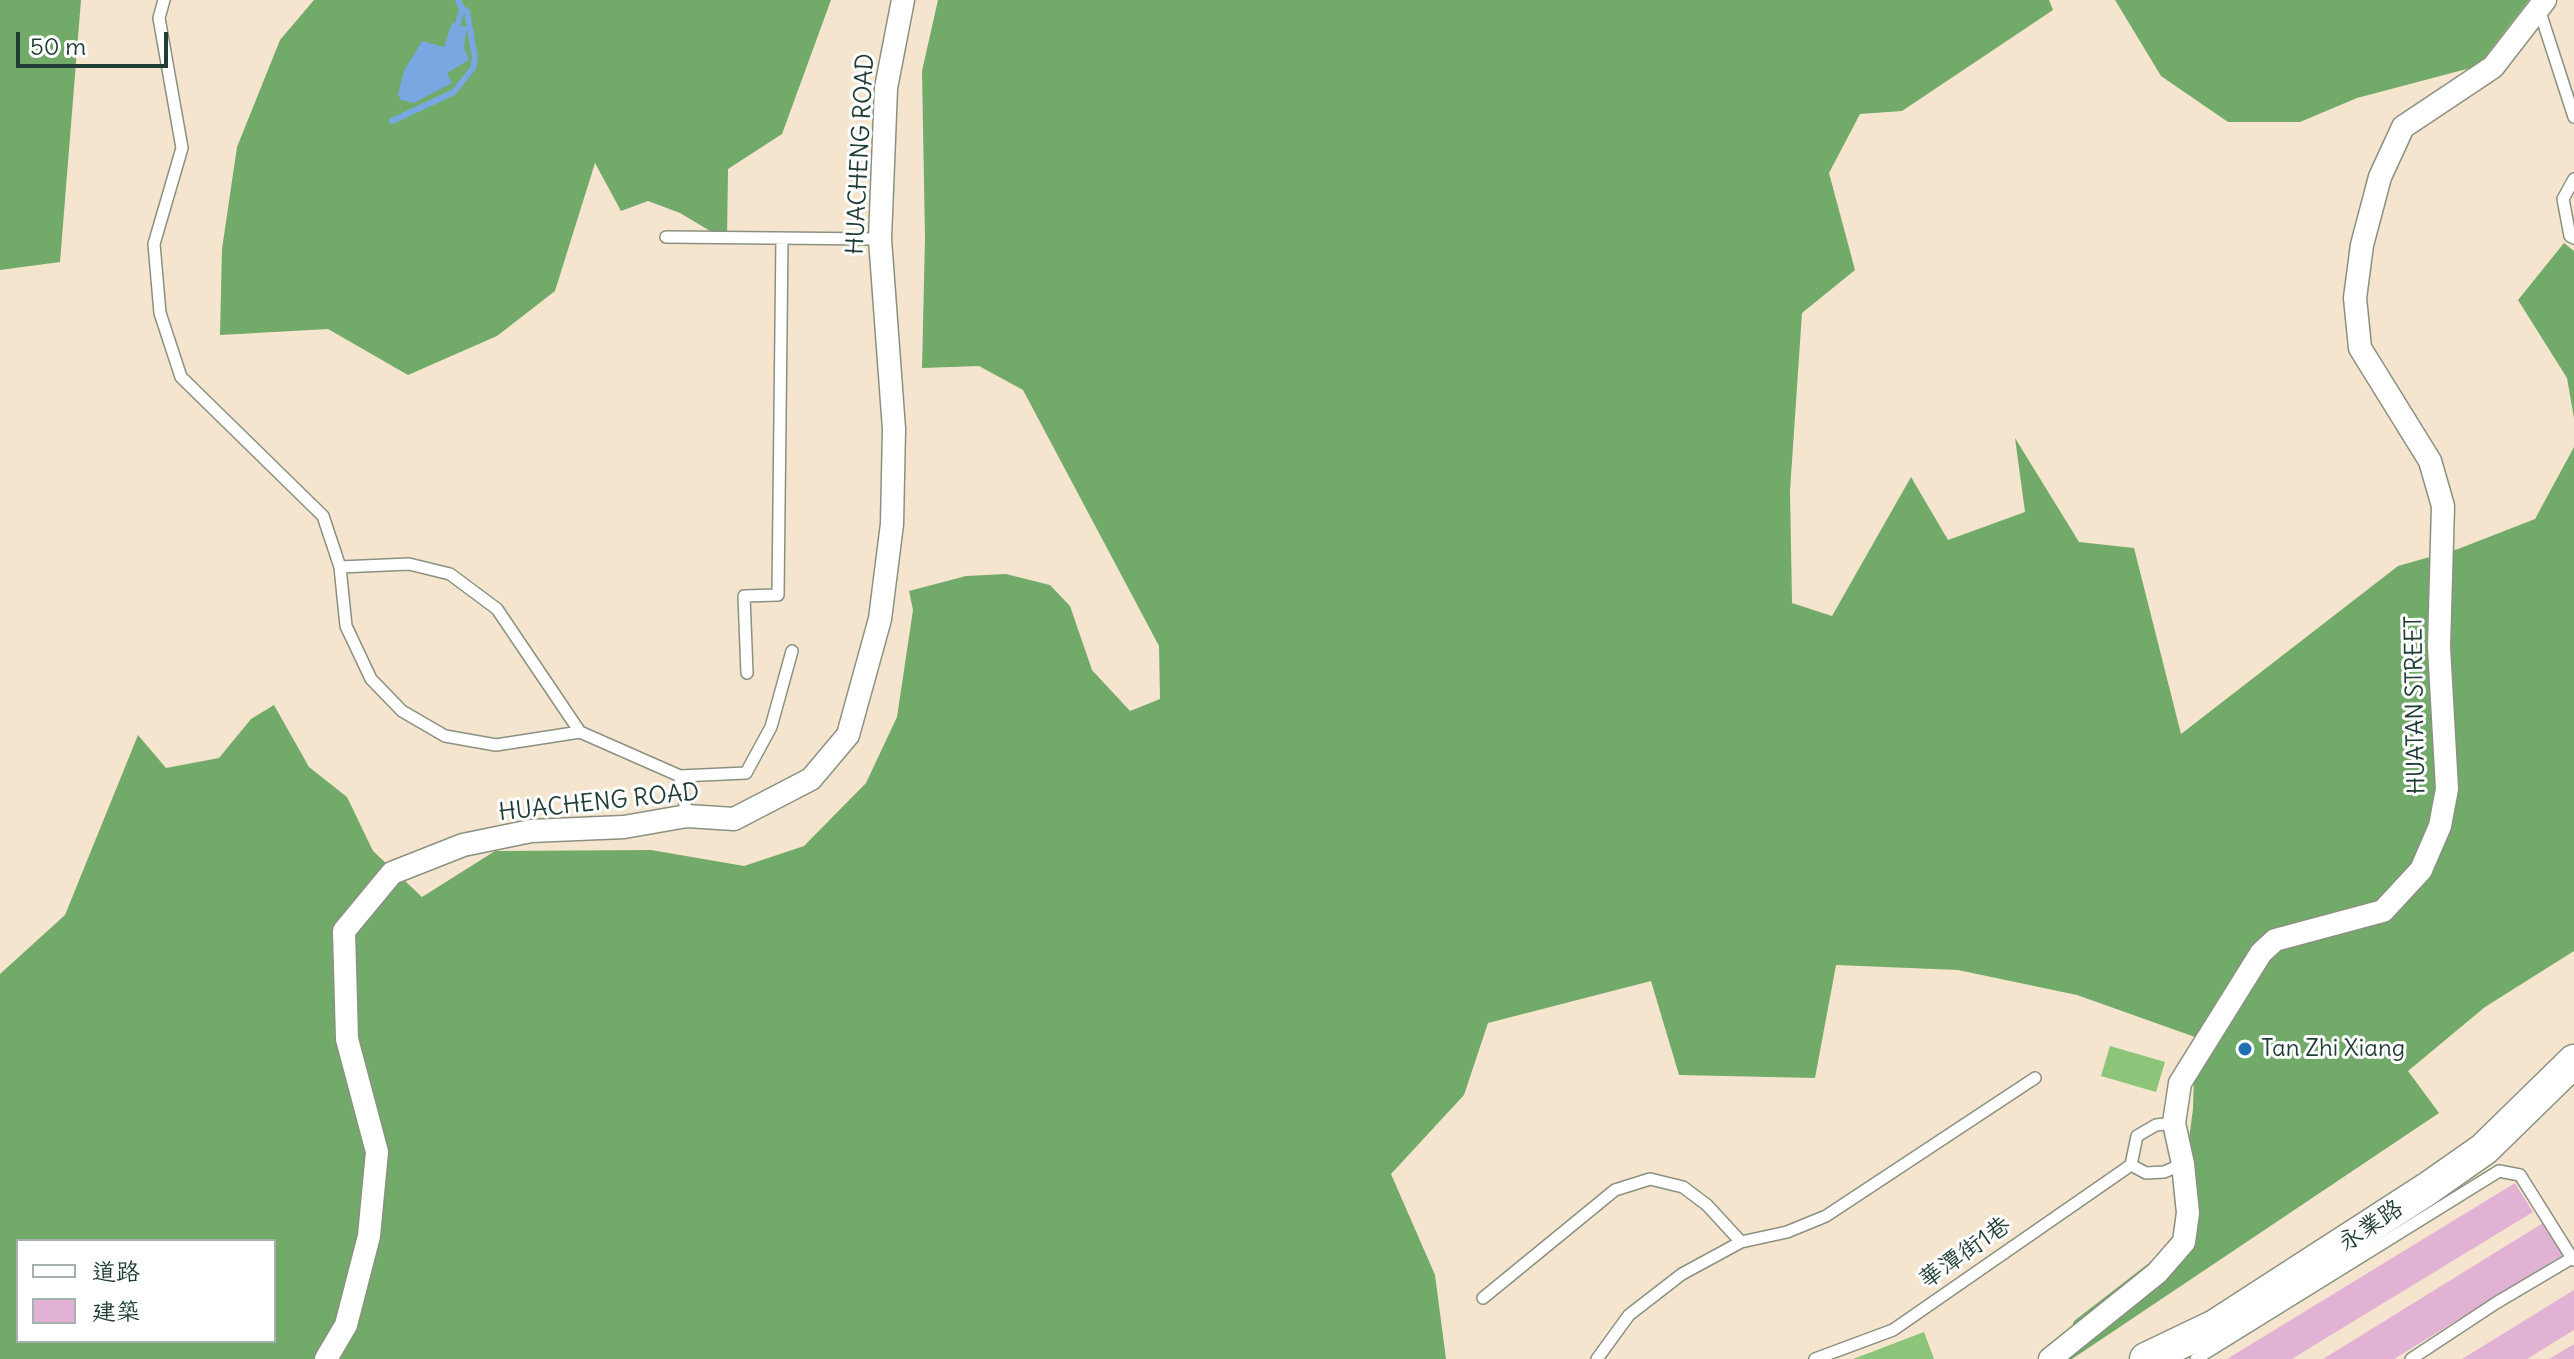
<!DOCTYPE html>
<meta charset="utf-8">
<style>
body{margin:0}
#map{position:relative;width:2574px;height:1359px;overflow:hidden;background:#f6e5ce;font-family:Delius,"LXGW WenKai TC",sans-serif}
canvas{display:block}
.legend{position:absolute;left:16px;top:1239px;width:260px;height:104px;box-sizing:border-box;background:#fff;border:2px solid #a5b1ae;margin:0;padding:10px 14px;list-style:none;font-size:24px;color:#1f3d34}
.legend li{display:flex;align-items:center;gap:16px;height:40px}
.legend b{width:40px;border:2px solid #a5b1ae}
.scale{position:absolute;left:16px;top:32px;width:152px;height:36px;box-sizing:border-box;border:4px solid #1f3d34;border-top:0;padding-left:10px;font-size:24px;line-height:28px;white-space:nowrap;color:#1f3d34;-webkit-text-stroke:6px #fff;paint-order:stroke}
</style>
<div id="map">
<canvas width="2574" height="1359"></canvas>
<ul class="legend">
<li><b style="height:10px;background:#fff"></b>道路</li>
<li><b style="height:22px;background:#e1b2d4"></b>建築</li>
</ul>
<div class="scale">50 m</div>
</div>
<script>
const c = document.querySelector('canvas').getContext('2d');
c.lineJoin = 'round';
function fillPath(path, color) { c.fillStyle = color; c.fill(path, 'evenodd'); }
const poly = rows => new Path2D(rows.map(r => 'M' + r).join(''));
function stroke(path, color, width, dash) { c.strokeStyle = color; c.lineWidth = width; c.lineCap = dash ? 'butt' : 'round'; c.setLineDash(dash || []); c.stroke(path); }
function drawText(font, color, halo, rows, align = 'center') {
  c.font = font + ' Delius,"LXGW WenKai TC",sans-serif'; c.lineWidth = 6; c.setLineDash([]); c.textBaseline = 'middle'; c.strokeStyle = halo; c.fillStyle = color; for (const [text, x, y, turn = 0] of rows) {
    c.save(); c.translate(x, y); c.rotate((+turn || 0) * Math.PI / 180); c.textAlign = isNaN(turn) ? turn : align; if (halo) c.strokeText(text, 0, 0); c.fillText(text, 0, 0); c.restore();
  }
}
fillPath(poly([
 [2110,1046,2165,1062,2156,1092,2101,1076],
 [1924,1332,1934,1359,1853,1359]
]), '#8cc579');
fillPath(poly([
 [0,0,81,0,60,262,0,270],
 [314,0,831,0,782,134,728,169,727,241,680,213,648,201,621,211,595,163,555,291,497,336,408,375,328,329,220,335,222,249,237,147,280,40],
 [938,0,2049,0,2053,10,1902,111,1860,114,1829,173,1855,270,1802,313,1790,491,1792,603,1832,616,1911,477,1948,540,2025,512,2015,438,2079,542,2134,548,2181,734,2398,566,2458,549,2535,519,2574,447,2574,951,2485,1007,2408,1071,2439,1113,2072,1359,2060,1359,2074,1321,2175,1243,2193,1109,2195,1037,2077,995,1958,970,1836,965,1815,1078,1679,1075,1651,981,1488,1023,1464,1095,1391,1174,1435,1275,1446,1359,0,1359,0,974,65,915,138,735,166,768,219,758,251,719,274,705,309,767,347,797,373,851,422,897,495,851,651,850,744,866,804,846,866,783,897,717,913,610,909,591,966,576,1006,574,1050,585,1070,606,1092,670,1130,711,1160,699,1159,646,1023,390,979,366,922,368,925,238,922,71],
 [18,1241,274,1241,274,1341,18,1341],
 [2115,0,2529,0,2478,66,2357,98,2300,122,2228,122,2161,76],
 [2564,243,2574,251,2574,418,2567,378,2518,300]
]), '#71aa69');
fillPath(poly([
 [452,23,467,27,464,47,469,60,447,73,452,83,414,103,401,100,398,94,404,71,422,41,444,47]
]), '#79a7e2');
stroke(poly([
 [458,0,462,9,458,24],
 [392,121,454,92,473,68,475,58,467,11,462,9]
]), '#79a7e2', 6);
fillPath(poly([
 [2515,1183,2533,1212,2308,1349,2292,1359,2227,1359],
 [2543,1223,2563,1255,2394,1359,2323,1359],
 [2574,1290,2574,1330,2527,1359,2462,1359],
 [2574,1344,2574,1359,2549,1359]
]), '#e1b2d4');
const lane = poly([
 [164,0,159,18,182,148,154,244,160,313,181,377,323,516,340,567,409,564,450,574,497,609,580,732,680,776,687,816],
 [2539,9,2574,117],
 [2574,179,2563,199,2570,236,2574,238],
 [666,237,880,239],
 [340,567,346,626,371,679,402,711,445,736,496,745,580,732],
 [747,673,744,596,778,595,782,238],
 [680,776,746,773,771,727,792,651],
 [2131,1165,2137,1136,2156,1125,2174,1123],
 [2131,1165,2146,1173,2164,1172,2183,1164],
 [1483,1298,1615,1190,1650,1179,1683,1187,1707,1205,1741,1242],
 [1597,1359,1629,1315,1682,1274,1741,1242,1787,1232,1826,1216,2035,1078],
 [1815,1359,1893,1330,2131,1165],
 [2196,1359,2499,1171,2520,1175,2572,1258],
 [2411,1359,2496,1303,2572,1258,2574,1260]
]);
const street = poly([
 [326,1359,346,1325,369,1236,377,1152,347,1039,344,931,392,873,463,845,531,831,624,827,687,816,734,819,811,779,848,735,880,619,892,524,894,429,880,239,886,88,903,0],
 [2050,1359,2157,1273,2184,1242,2188,1213,2183,1164,2174,1123,2180,1083,2261,953,2275,940,2383,911,2421,870,2440,826,2447,789,2439,647,2443,506,2430,461,2360,348,2355,298,2362,245,2380,177,2403,127,2493,67,2545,0]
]);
const secondary = poly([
 [2146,1359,2215,1326,2427,1189,2484,1149,2574,1061]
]);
stroke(lane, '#8a9181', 14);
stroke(street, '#8a9181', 25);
stroke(secondary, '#8a9181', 35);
stroke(lane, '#fff', 11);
stroke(street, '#fff', 22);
stroke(secondary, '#fff', 32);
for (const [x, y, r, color] of [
 [2245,1049,8,"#1f6fb2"]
]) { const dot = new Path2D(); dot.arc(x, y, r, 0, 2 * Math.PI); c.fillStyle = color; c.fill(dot); stroke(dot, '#fff', 3); }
drawText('24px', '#1f3d34', '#fff', [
 ["HUACHENG ROAD",861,154,-87],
 ["HUATAN STREET",2416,705,-91],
 ["HUACHENG ROAD",599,803,-6],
 ["永業路",2371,1226,-34],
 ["華潭街1巷",1965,1253,-35]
]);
drawText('24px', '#1f3d34', '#fff', [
 ["Tan Zhi Xiang",2261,1049]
], 'left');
</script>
